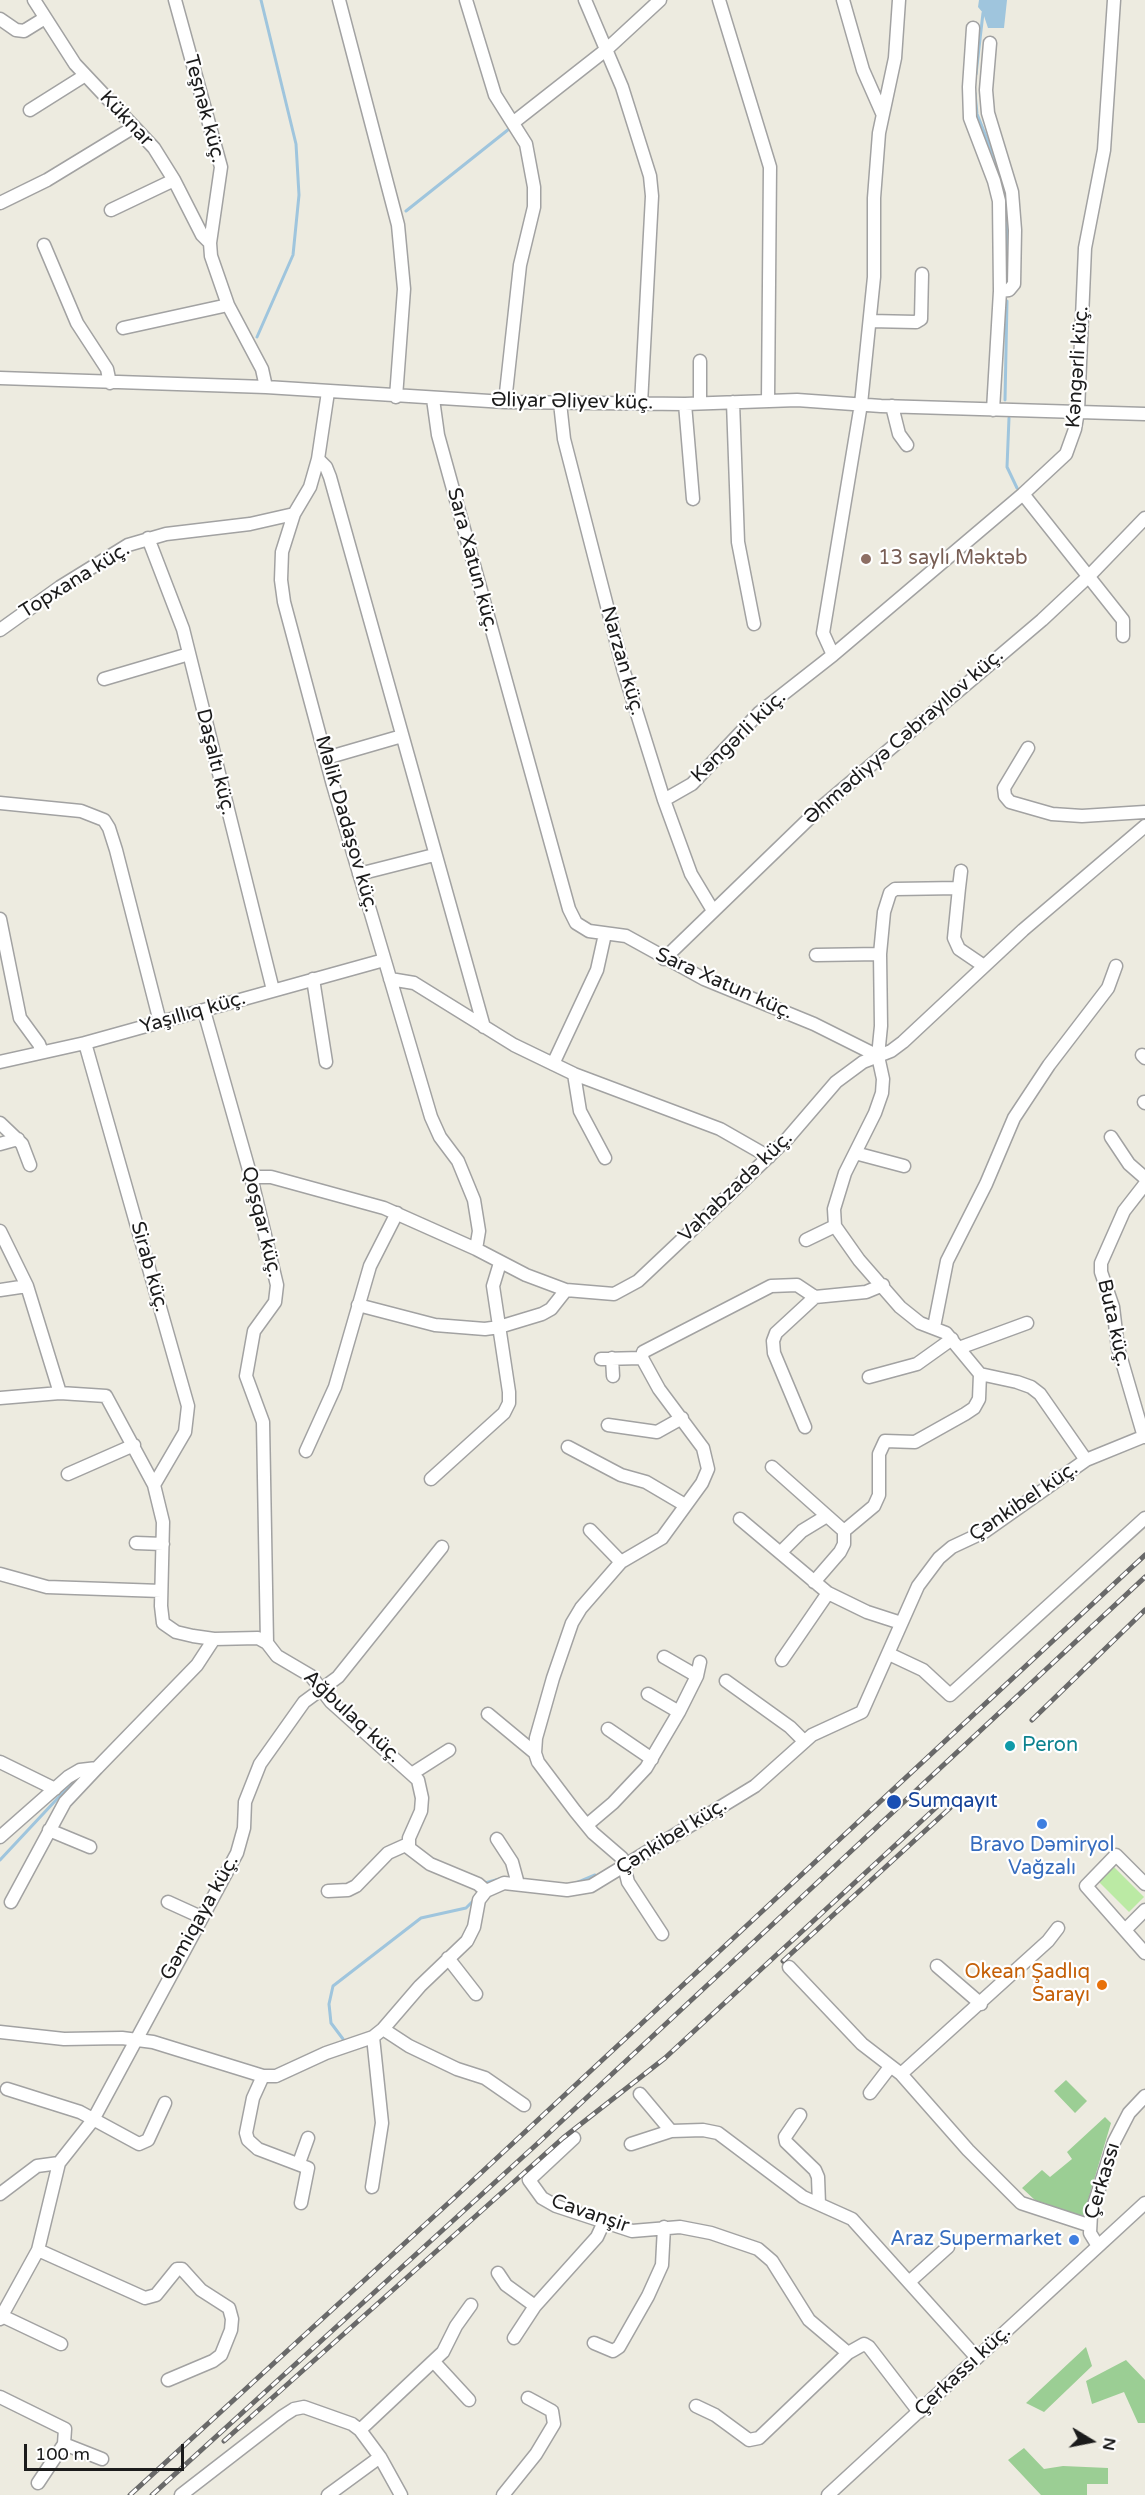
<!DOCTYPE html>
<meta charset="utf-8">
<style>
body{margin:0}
#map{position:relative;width:1145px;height:2495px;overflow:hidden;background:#edebe0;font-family:"Varela Round",sans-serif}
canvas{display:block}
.north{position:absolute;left:1061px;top:2411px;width:60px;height:60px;-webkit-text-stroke:4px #fff;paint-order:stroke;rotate:100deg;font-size:16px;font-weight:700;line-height:24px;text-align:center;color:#1b1b1b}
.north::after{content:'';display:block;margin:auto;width:21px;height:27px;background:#1b1b1b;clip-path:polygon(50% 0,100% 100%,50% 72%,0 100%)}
.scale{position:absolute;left:24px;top:2444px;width:160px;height:27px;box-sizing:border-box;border:3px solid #1b1b1b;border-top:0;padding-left:8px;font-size:18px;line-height:21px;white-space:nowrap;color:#1b1b1b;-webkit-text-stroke:4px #fff;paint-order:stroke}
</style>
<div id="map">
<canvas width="1145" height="2495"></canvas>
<div class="north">N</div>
<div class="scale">100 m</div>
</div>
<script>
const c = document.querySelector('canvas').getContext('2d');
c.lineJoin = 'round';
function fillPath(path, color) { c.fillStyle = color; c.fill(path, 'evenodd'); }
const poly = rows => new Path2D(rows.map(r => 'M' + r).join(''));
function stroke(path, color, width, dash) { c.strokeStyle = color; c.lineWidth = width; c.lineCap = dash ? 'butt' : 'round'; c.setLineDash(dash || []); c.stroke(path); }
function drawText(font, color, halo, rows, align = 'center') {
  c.font = font + ' "Varela Round",sans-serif'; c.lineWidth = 4.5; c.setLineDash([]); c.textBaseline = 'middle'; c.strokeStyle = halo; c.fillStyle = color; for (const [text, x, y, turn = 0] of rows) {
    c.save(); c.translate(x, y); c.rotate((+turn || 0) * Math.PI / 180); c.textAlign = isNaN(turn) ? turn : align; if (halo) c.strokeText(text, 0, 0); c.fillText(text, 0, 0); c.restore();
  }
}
fillPath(poly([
 [1114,1867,1144,1897,1129,1912,1099,1882]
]), '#bbeaa4');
fillPath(poly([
 [1066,2080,1087,2101,1075,2113,1054,2091],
 [1105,2117,1111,2123,1083,2217,1037,2202,1022,2188,1042,2170,1050,2177,1072,2159,1067,2152],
 [1086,2347,1092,2366,1044,2412,1026,2403],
 [1126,2360,1145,2380,1145,2423,1138,2423,1124,2392,1092,2404,1086,2381],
 [1024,2448,1044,2469,1063,2466,1108,2468,1108,2484,1087,2484,1087,2495,1041,2495,1008,2460]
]), '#9bce94');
fillPath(poly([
 [979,0,1007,0,1004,28,988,28,983,13,978,7]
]), '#9fc5dd');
stroke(poly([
 [976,74,983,13],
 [975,93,977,114,997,164,1003,188,1007,219,1008,278],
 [406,211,509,129],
 [257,337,293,255,299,195,296,144,261,0],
 [1005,400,1007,301],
 [1009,418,1007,467,1017,488],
 [0,1860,71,1784],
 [485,1883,503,1878],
 [576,1883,595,1875],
 [343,2039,331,2023,329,2004,333,1986,421,1918,466,1908,474,1900]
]), '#9fc5dd', 3);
const minor = poly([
 [34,0,75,64,154,148,174,180,202,235,210,243],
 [175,0,221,167,210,243,211,256,228,305,262,369,266,387],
 [339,0,398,225,404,289,396,397],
 [466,0,495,95,526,144,534,187,534,207,520,265,505,402],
 [585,0,622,87,650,176,652,196,641,404],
 [719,0,770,167,768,400],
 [843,0,863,70,882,113],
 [0,19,16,30,24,31,45,18],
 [973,28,969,87,970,118,994,181,999,201,1000,291,993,410],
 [990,43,986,90,988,113,1012,192,1015,230,1014,284,1009,290,1000,291],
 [30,110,84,76],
 [514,122,607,49,660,0],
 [0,203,47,180,134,127],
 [111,210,174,180],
 [44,245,77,323,107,369,110,383],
 [870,321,916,322,921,319,922,274],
 [123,328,228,305],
 [0,378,266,387,505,402,685,404,797,400,881,406,1145,414],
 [328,392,318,459,310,487,294,514,282,552,281,580,284,602,333,785,431,1117,440,1137,458,1161,474,1200,479,1231,476,1249],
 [433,399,438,435,569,909,576,923,589,931,626,936,704,979,814,1024,878,1056,883,1079,882,1093,875,1113,845,1173,834,1209,835,1226,859,1260,900,1307,920,1323,946,1333,980,1374,1017,1382,1031,1387,1040,1394,1086,1460],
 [733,402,738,542,754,624],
 [560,403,564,439,624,672,664,800,691,874,712,909],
 [700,403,700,361],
 [685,404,693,499],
 [892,406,899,434,907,445],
 [318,459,326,467,330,477,484,1027],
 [1023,494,1123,620,1123,636],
 [148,538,183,629,273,990],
 [0,630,60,587,128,545,166,534,250,524,294,514],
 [833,655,823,633,861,404,874,277,874,198,879,133,895,58,899,0],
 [104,679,189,654],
 [1028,748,1004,788,1005,796,1010,802,1052,814,1082,816,1145,812],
 [326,758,402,736],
 [664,800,692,784,759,713,833,655,1023,494,1066,454,1075,429,1078,411,1085,248,1104,150,1114,0],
 [0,803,81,811,104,820,109,828,116,850,160,1022],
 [359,874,434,855],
 [959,888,961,871],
 [0,919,20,1018,39,1044,42,1052],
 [816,955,880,954],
 [664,959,818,810,1042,620,1090,575,1145,518],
 [313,979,326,1062],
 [390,979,414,983,514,1045,574,1074,720,1129,769,1157],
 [204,1011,251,1177,277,1285,275,1302,254,1331,246,1376,263,1422,267,1643],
 [85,1043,188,1406,185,1432,154,1485],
 [1142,1055,1145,1058],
 [878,1056,881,1026,880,954,884,912,890,893,895,889,959,888,954,938,959,949,984,966],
 [0,1062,85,1043,384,960],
 [553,1064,597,970,605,934],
 [574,1074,580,1111,605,1158],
 [1144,1102,1145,1103],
 [0,1123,22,1144,30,1165],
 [1111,1137,1129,1164,1145,1178],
 [0,1144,18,1139],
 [855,1153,904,1166],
 [251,1177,271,1177,384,1208,476,1249,526,1275,566,1290,614,1294,638,1281,711,1212,787,1139,836,1082,863,1062,891,1051,903,1042,1023,930,1145,826],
 [0,1231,27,1286,60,1393,106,1396,154,1485,163,1522,161,1606,163,1623,176,1632,193,1636,214,1639,258,1638,267,1643,277,1656,311,1676,331,1702,418,1780,422,1798,421,1811,409,1838,409,1848,430,1864,478,1884,486,1891],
 [806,1240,835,1226],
 [0,1290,27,1286],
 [358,1305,435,1325,485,1329,499,1327,542,1314,551,1309,566,1290],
 [934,1327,947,1261,986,1184,1014,1118,1049,1065,1108,988,1116,966],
 [959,1348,1027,1323],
 [612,1358,613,1376],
 [601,1359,642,1358],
 [869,1377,917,1364,952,1339],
 [0,1398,60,1393],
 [608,1425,657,1432,682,1418],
 [805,1427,774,1353,773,1341,776,1333,815,1297],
 [1144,1437,1118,1348,1113,1307,1101,1272,1101,1263,1124,1211,1145,1184],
 [568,1447,621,1475,646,1482,685,1505],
 [306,1451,335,1387,370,1266,397,1213],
 [772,1467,844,1531,874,1506,879,1495,879,1454,885,1441,915,1442,965,1414,974,1408,979,1399,980,1374],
 [68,1474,134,1445],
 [431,1479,504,1413,509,1403,509,1392,493,1286,500,1263],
 [740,1519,828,1593,867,1612,901,1623],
 [590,1530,621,1562],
 [136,1543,163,1544],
 [781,1552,802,1531,825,1517],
 [0,1574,47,1587,161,1591],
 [814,1582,840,1552,844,1544,844,1531],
 [889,1654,923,1670,950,1695,1145,1518],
 [664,1657,697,1676],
 [782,1660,828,1593],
 [726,1681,790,1727,804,1741],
 [648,1694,679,1712],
 [488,1714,535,1753],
 [608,1729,652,1759],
 [0,1762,55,1789],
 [413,1773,449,1750],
 [587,1825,613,1803,646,1768,679,1712,697,1676,700,1662],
 [49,1830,90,1847],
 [0,1837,68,1777,80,1770,97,1768,197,1665,214,1639],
 [497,1839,512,1862,518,1884],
 [1145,1884,1116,1855,1086,1886,1145,1953],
 [328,1891,348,1890,356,1886,388,1853,408,1844],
 [11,1902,65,1802,97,1768],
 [168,1902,201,1917],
 [1125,1930,1145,1910],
 [662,1934,628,1882,622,1858,593,1833,575,1811,538,1762,535,1753,536,1738,553,1678,572,1623,581,1608,621,1562,662,1538,702,1483,708,1469,703,1448,659,1389,642,1358,643,1352,771,1286,797,1285,815,1297,866,1292,883,1285],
 [448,1958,476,1994],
 [937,1966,981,2004],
 [789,1967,862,2044,901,2074,1048,1941,1058,1928],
 [383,2029,409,2046,457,2069,485,2078,524,2105],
 [0,2032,64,2039,122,2038,153,2042,263,2076,276,2076,326,2053,373,2037,383,2029,420,1986,467,1941,474,1927,479,1900,486,1891,504,1883,567,1890,591,1886,755,1786,812,1735,862,1712,918,1586,939,1558,952,1547,984,1532,1086,1460,1145,1436],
 [901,2074,968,2150,1021,2203,1088,2225],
 [263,2076,253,2098,246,2133,248,2140,258,2149,308,2168,301,2203],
 [7,2089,80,2112,139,2144,148,2140,165,2103],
 [870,2093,890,2067],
 [640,2094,671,2131],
 [800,2115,785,2137,786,2142,815,2170,818,2177,819,2204],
 [574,2138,529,2180,542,2198,556,2206,632,2231,680,2227,711,2233,758,2249,772,2261,809,2320,848,2353],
 [631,2144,671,2131,703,2130,718,2133,803,2197,852,2219,977,2358],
 [299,2163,308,2138],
 [372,2187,382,2123,373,2037],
 [0,2194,37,2166,59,2163],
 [1098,2246,1090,2233,1091,2214,1114,2142,1129,2113,1145,2096],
 [38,2250,145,2298,156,2295,177,2269,182,2269,201,2290,229,2308,232,2319,231,2330,221,2355,213,2361,168,2380],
 [498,2273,506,2285,535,2306],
 [909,2282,948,2247],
 [2,2316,61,2344],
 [0,2319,38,2250,59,2163,93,2120,237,1853,244,1828,245,1802,260,1764,304,1702,338,1677,442,1547],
 [514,2338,535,2306,597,2237,604,2222],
 [594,2343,613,2351,619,2347,648,2296,662,2265,664,2227],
 [434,2362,469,2400],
 [0,2397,65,2429,64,2444,38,2483],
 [696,2406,715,2415,749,2440,759,2438,848,2353,864,2344,869,2347,919,2412],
 [360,2430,443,2352,456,2326,471,2305],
 [64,2444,102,2459],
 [181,2495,283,2416,294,2409,304,2407,352,2424,360,2430,380,2457,401,2495],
 [328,2495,380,2457],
 [503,2495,536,2454,554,2424,552,2411,528,2398],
 [828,2495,1145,2203]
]);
stroke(minor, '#a2a2a2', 15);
stroke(minor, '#fff', 12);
const rail = poly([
 [1032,1720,1145,1610],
 [783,1961,950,1808],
 [224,2441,563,2138,665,2058,942,1802],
 [130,2495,454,2198,1145,1555],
 [152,2495,537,2144,1145,1577]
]);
stroke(rail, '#696969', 5);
stroke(rail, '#fff', 3, [9]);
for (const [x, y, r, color] of [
 [866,559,6,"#8d6e63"],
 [1010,1746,6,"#0f9aa8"],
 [894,1802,8,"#1a4fb4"],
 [1042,1824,6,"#3f7fe0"],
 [1102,1985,6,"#e8710a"],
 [1074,2240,6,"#3f7fe0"]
]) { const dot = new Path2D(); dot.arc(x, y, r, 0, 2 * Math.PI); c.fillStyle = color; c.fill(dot); stroke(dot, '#fff', 2); }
drawText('20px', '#1b1b1b', '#fff', [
 ["Teşnək küç.",204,109,75],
 ["Küknar",126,119,47],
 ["Kəngərli küç.",1078,367,-86],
 ["Əliyar Əliyev küç.",572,402,1],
 ["Sara Xatun küç.",472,560,75],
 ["Topxana küç.",75,581,-32],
 ["Narzan küç.",622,661,74],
 ["Kəngərli küç.",739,737,-44],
 ["Əhmədiyyə Cəbrayılov küç.",904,737,-41],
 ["Daşaltı küç.",215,762,76],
 ["Məlik Dadaşov küç.",346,824,74],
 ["Sara Xatun küç.",724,984,24],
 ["Yaşıllıq küç.",193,1013,-16],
 ["Vahabzadə küç.",736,1187,-44],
 ["Qoşqar küç.",261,1222,76],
 ["Sirab küç.",149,1267,74],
 ["Buta küç.",1113,1323,77],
 ["Çənkibel küç.",1024,1502,-34],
 ["Ağbulaq küç.",352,1717,43],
 ["Çənkibel küç.",672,1837,-32],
 ["Gəmiqaya küç.",200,1918,-61],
 ["Çerkassı",1103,2181,-73],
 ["Cavanşir",590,2214,19],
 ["Çerkassı küç.",963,2371,-43]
]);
drawText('20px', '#785e54', '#fff', [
 ["13 saylı Məktəb",878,559]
], 'left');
drawText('20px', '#0d838f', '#fff', [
 ["Peron",1022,1746]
], 'left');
drawText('20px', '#164399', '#fff', [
 ["Sumqayıt",908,1802]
], 'left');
drawText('20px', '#366cbe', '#fff', [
 ["Bravo Dəmiryol",1042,1846],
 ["Vağzalı",1042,1869],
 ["Araz Supermarket",1062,2240,"right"]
]);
drawText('20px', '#c56008', '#fff', [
 ["Okean Şadlıq",1090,1973],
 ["Sarayı",1090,1996]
], 'right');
</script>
